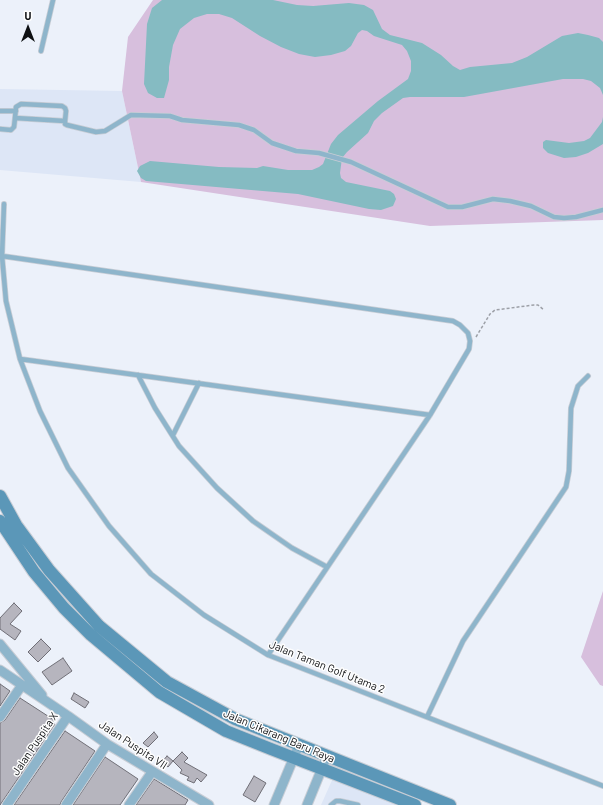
<!DOCTYPE html>
<style>
body{margin:0}
#map{position:relative;width:603px;height:805px;overflow:hidden;background:#ecf1fa;font-family:Barlow,sans-serif}
canvas{display:block}
.north{position:absolute;left:8px;top:8px;width:40px;height:40px;-webkit-text-stroke:3px #fefefe;paint-order:stroke;rotate:0deg;font-size:11px;font-weight:700;line-height:16px;text-align:center;color:#0e1013}
.north::after{content:'';display:block;margin:auto;width:14px;height:18px;background:#0e1013;clip-path:polygon(50% 0,100% 100%,50% 72%,0 100%)}
</style>
<div id="map">
<canvas width="603" height="805"></canvas>
<div class="north">U</div>
</div>
<script>
const c = document.querySelector('canvas').getContext('2d');
c.lineJoin = 'round';
function fillPath(path, color) { c.fillStyle = color; c.fill(path, 'evenodd'); }
const poly = rows => new Path2D(rows.map(r => 'M' + r).join(''));
function stroke(path, color, width, dash) { c.strokeStyle = color; c.lineWidth = width; c.lineCap = dash ? 'butt' : 'round'; c.setLineDash(dash || []); c.stroke(path); }
function drawText(font, color, halo, rows, align = 'center') {
  c.font = font + ' Barlow,sans-serif'; c.lineWidth = 3; c.setLineDash([]); c.textBaseline = 'middle'; c.strokeStyle = halo; c.fillStyle = color; for (const [text, x, y, turn = 0] of rows) {
    c.save(); c.translate(x, y); c.rotate((+turn || 0) * Math.PI / 180); c.textAlign = isNaN(turn) ? turn : align; if (halo) c.strokeText(text, 0, 0); c.fillText(text, 0, 0); c.restore();
  }
}
fillPath(poly([
 [0,89,122,91,141,182,0,170],
 [333,778,399,805,321,805]
]), '#dde6f6');
fillPath(poly([
 [153,0,603,0,603,220,430,226,141,182,122,91,128,37],
 [603,591,603,686,600,685,581,657]
]), '#d7bfdd');
fillPath(poly([
 [162,0,273,0,297,5,313,6,349,3,364,5,373,10,382,29,390,35,422,43,441,55,453,66,460,70,470,67,512,63,527,57,562,36,578,33,588,35,599,38,603,42,603,95,600,88,591,81,583,79,563,79,464,97,410,97,403,98,382,113,374,121,368,133,347,152,342,158,340,173,341,178,346,182,390,191,394,194,396,199,393,206,381,210,369,209,298,194,146,181,141,178,137,171,140,166,150,161,219,167,257,168,263,166,288,170,312,170,319,167,323,164,331,144,338,135,378,101,408,79,411,71,411,61,407,51,402,45,374,36,367,31,362,30,358,33,351,46,345,51,331,55,315,57,299,54,281,47,260,36,232,18,219,14,207,14,194,18,180,29,173,45,169,67,169,80,164,98,157,98,148,93,144,84,147,24,152,8],
 [603,117,603,144,588,153,576,157,564,158,548,153,543,148,543,142,546,140,569,143,584,141,590,138,602,122]
]), '#85bbc2');
const building = poly([
 [14,603,22,611,10,624,21,631,15,640,0,629,0,618,14,603],
 [41,639,51,649,38,662,28,652,41,639],
 [63,658,72,671,52,685,42,672,63,658],
 [0,684,10,691,0,706,0,684],
 [74,693,89,702,85,708,71,699,74,693],
 [20,698,54,720,52,723,55,724,0,805,0,723,5,720,20,698],
 [65,731,95,751,61,802,60,805,14,805,65,731],
 [154,732,158,737,148,747,143,743,154,732],
 [182,752,188,758,184,762,207,775,201,782,197,778,194,783,187,780,189,777,180,773,182,770,173,761,182,752],
 [167,756,173,761,168,767,162,762,167,756],
 [105,757,138,779,120,805,73,805,105,757],
 [254,776,266,783,255,802,243,795,254,776],
 [154,779,188,800,185,805,136,805,154,779]
]);
fillPath(building, '#b6b5be');
stroke(building, '#706f77', 1);
const service = poly([
 [41,51,53,0],
 [0,111,16,111],
 [65,121,15,118,16,107,21,104,62,106,65,108,66,111,65,121,65,124,67,125,96,132,105,131,131,115,170,116,182,120,239,125,254,130,272,143,296,151,319,153,351,162,448,207,462,207,493,199,510,201,531,206,554,217,564,218,576,217,603,210],
 [0,129,11,130,14,127,15,118],
 [4,204,2,256,6,301,20,359,40,411,68,468,109,526,151,574,204,615,268,655,603,786],
 [2,256,453,321,460,325,468,333,470,341,469,349,430,415,268,655],
 [20,359,430,415],
 [138,375,155,408,179,446,217,488,253,521,292,548,327,567],
 [173,435,199,383],
 [427,717,463,641,566,487,569,471,571,408,578,386,588,376],
 [331,805,336,801,340,801,358,805]
]);
const minor = poly([
 [0,644,42,695],
 [0,670,68,716,107,744,209,805],
 [0,717,22,685],
 [7,805,68,716],
 [66,805,107,744],
 [129,805,152,772],
 [274,805,299,745],
 [307,805,327,756]
]);
const secondary = poly([
 [0,496,16,525,49,570,99,626,167,682,235,719,450,805],
 [0,521,34,572,64,608,91,635,159,692,226,731,271,749,415,805]
]);
stroke(service, '#c8cdd5', 6);
stroke(minor, '#c8cdd5', 11);
stroke(secondary, '#c8cdd5', 14);
stroke(poly([
 [476,337,490,314,495,310,534,305,538,305,544,310]
]), '#9da0a7', 1.5, [3, 2]);
stroke(service, '#8eb5cb', 4.5);
stroke(minor, '#8eb5cb', 9);
stroke(secondary, '#5b97b8', 12);
drawText('11px', '#0e1013', '#fefefe', [
 ["Jalan Taman Golf Utama 2",327,667,22],
 ["Jalan Cikarang Baru Raya",279,736,23],
 ["Jalan Puspita X",35,744,-56],
 ["Jalan Puspita VII",133,745,33]
]);
</script>
